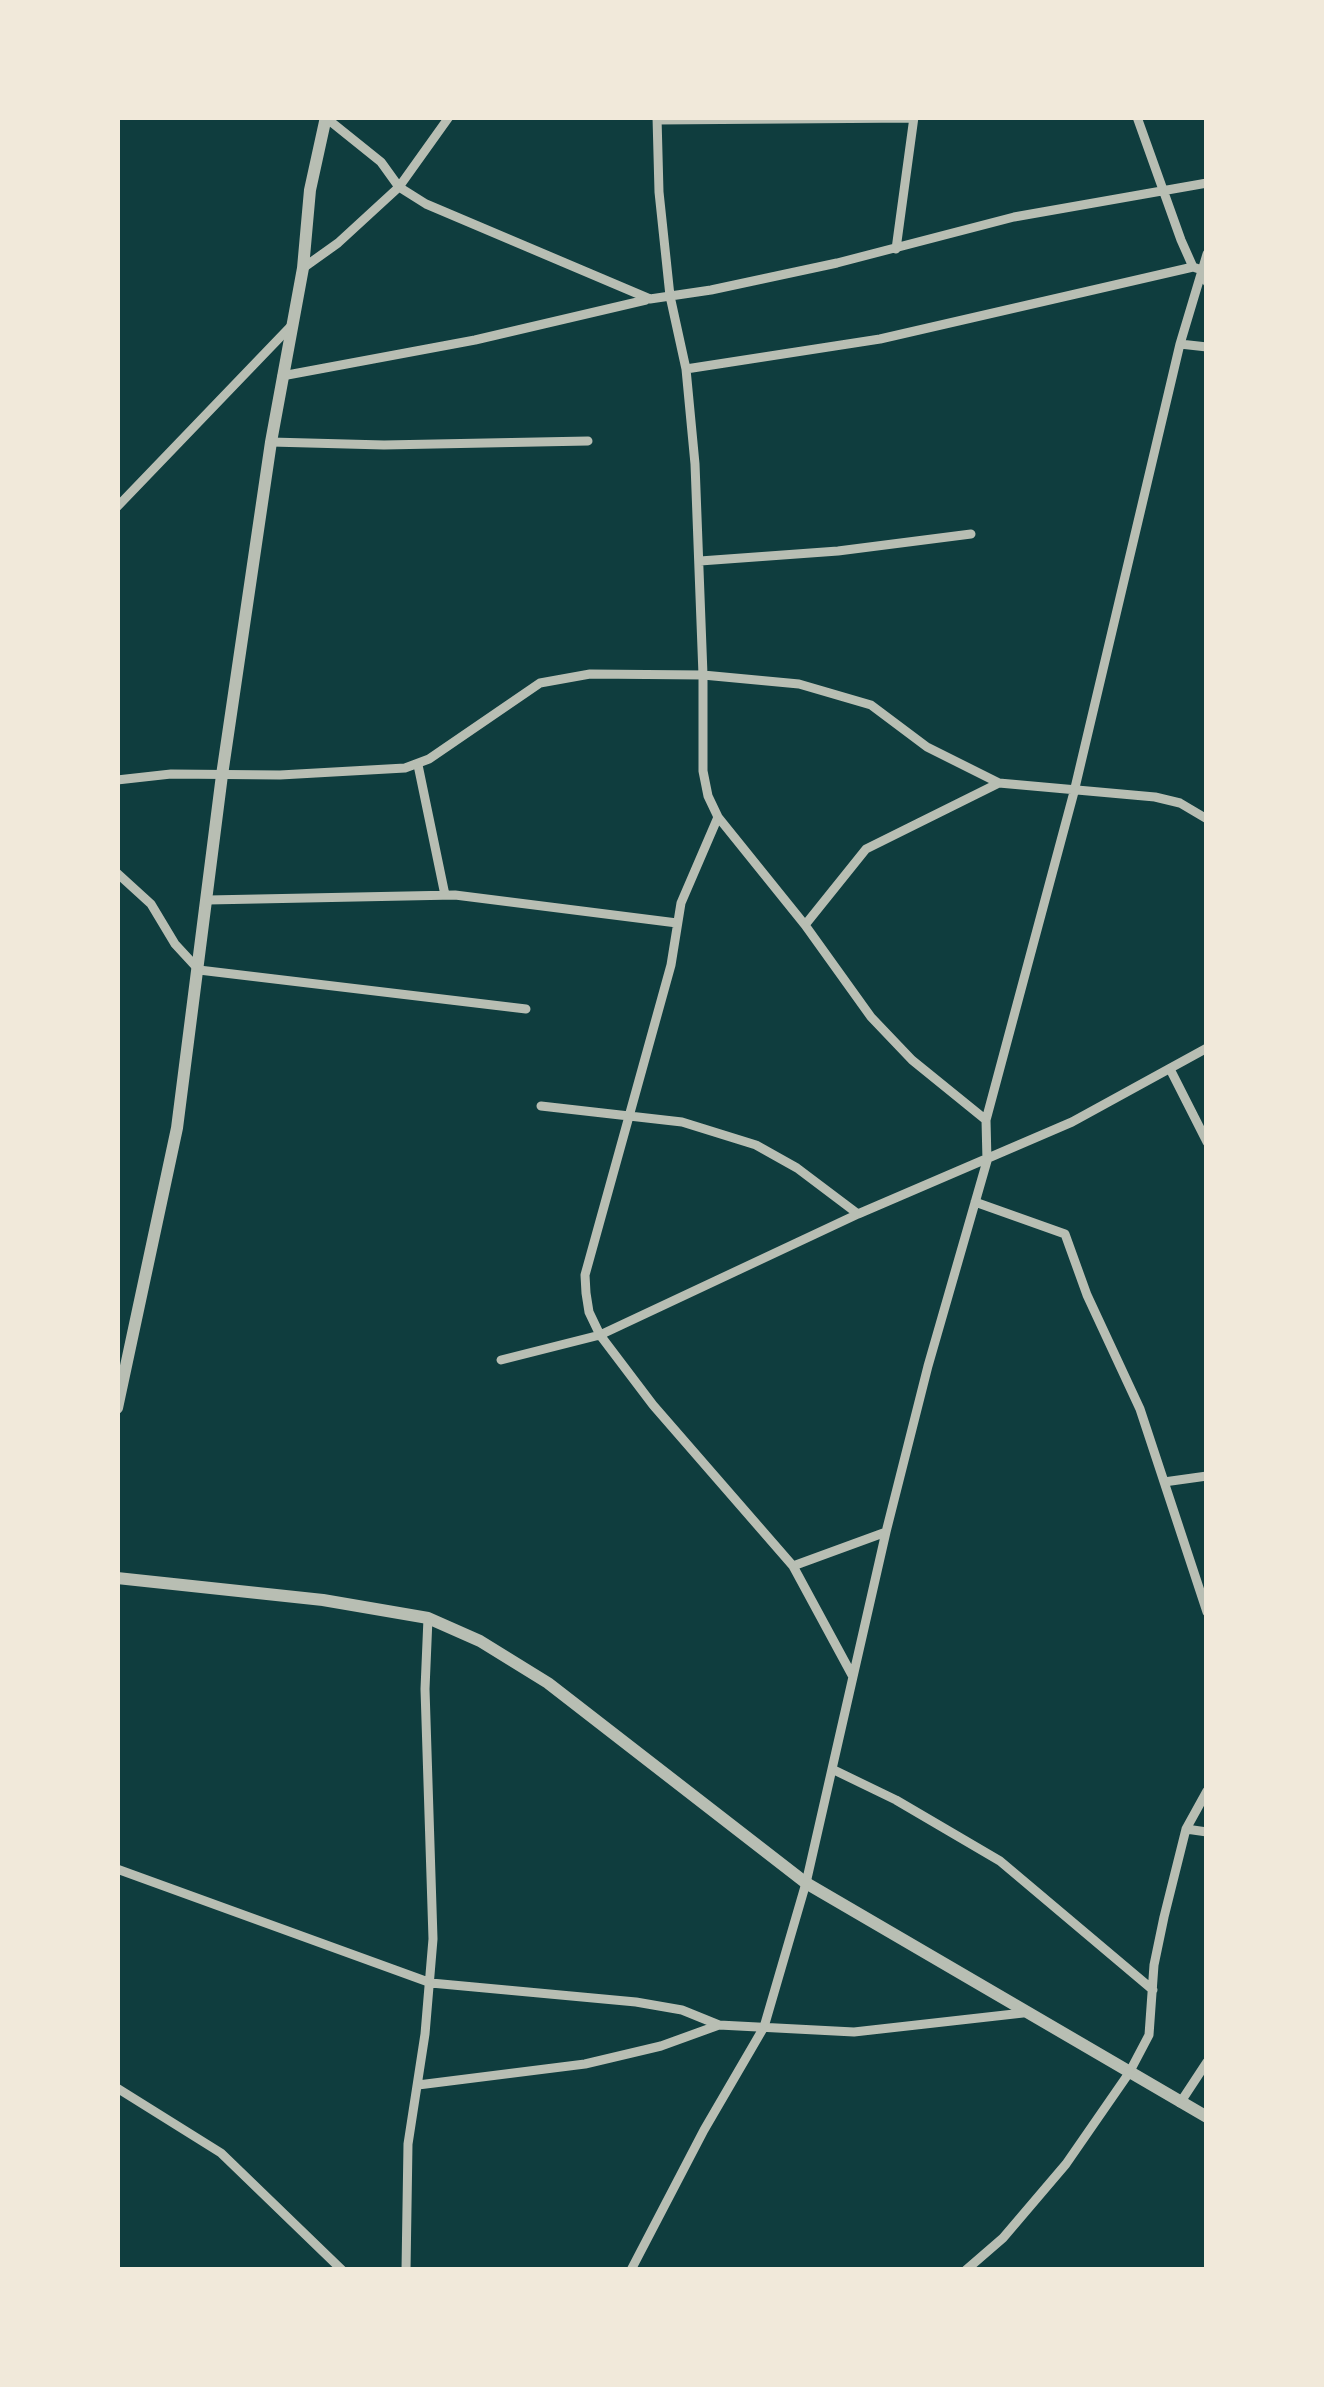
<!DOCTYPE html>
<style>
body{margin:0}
#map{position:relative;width:1324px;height:2387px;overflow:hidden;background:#0f3d3e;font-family:"DejaVu Sans",sans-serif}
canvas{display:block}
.frame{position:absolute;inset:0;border:120px solid #f1e9da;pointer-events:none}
</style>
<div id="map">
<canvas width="1324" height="2387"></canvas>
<div class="frame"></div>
</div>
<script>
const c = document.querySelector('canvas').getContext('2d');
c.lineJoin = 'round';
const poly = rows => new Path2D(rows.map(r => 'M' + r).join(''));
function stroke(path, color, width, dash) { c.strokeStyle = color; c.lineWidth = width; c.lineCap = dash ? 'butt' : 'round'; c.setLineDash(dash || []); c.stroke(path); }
stroke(poly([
 [325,117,381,162,399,187,426,204,650,299,711,290,837,263,1014,217,1207,183],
 [657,117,659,192,670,296,686,369,695,464,703,675,703,771,708,796,718,817,805,925,871,1017,912,1060,986,1120],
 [1137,117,1181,240,1193,267,1202,270,1207,282],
 [657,120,914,118],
 [896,249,914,117],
 [303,268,338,243,399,187,449,117],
 [1180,344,1207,347],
 [686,369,880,339,1193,267],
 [282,376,475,340,646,300],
 [271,442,384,445,588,441],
 [117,507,290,327],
 [700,561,838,551,971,534],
 [418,765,445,895],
 [117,780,171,774,280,775,405,768,429,759,540,683,590,674,703,675,799,684,871,705,927,747,999,783,1155,797,1180,803,1207,819],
 [718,817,681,903,671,965,585,1275,586,1293,589,1312,600,1335,653,1405,793,1566,852,1675],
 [117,873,151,904,175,944,199,970,526,1009],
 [208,900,455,895,677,923],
 [805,925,866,849,999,783],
 [1170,1069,1207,1142],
 [541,1106,682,1122,756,1145,797,1168,858,1214],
 [975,1202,1065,1234,1087,1295,1140,1409,1207,1612],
 [501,1360,600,1335,858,1214,1072,1122,1207,1048],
 [1164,1482,1207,1476],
 [793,1566,886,1532],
 [834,1770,896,1800,1000,1861,1153,1990],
 [1186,1829,1207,1832],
 [117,1869,431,1983,636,2002,682,2010,719,2025],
 [418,2085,585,2064,661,2046,719,2025,854,2032,1023,2013],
 [117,2088,221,2153,342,2270],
 [1180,2103,1207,2062],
 [406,2270,408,2144,425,2034,433,1939,425,1689,428,1618],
 [631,2270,704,2130,764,2027,806,1883,886,1532,928,1366,987,1161,986,1120,1074,792,1180,344,1207,254],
 [966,2270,1003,2238,1066,2164,1129,2073,1149,2035,1154,1965,1164,1917,1186,1829,1207,1791]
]), '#b8beb3', 9);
stroke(poly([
 [117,1408,177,1128,222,775,271,442,303,268,310,190,326,117],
 [117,1578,323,1600,428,1618,480,1641,548,1683,806,1883,1207,2117]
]), '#b8beb3', 12);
</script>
